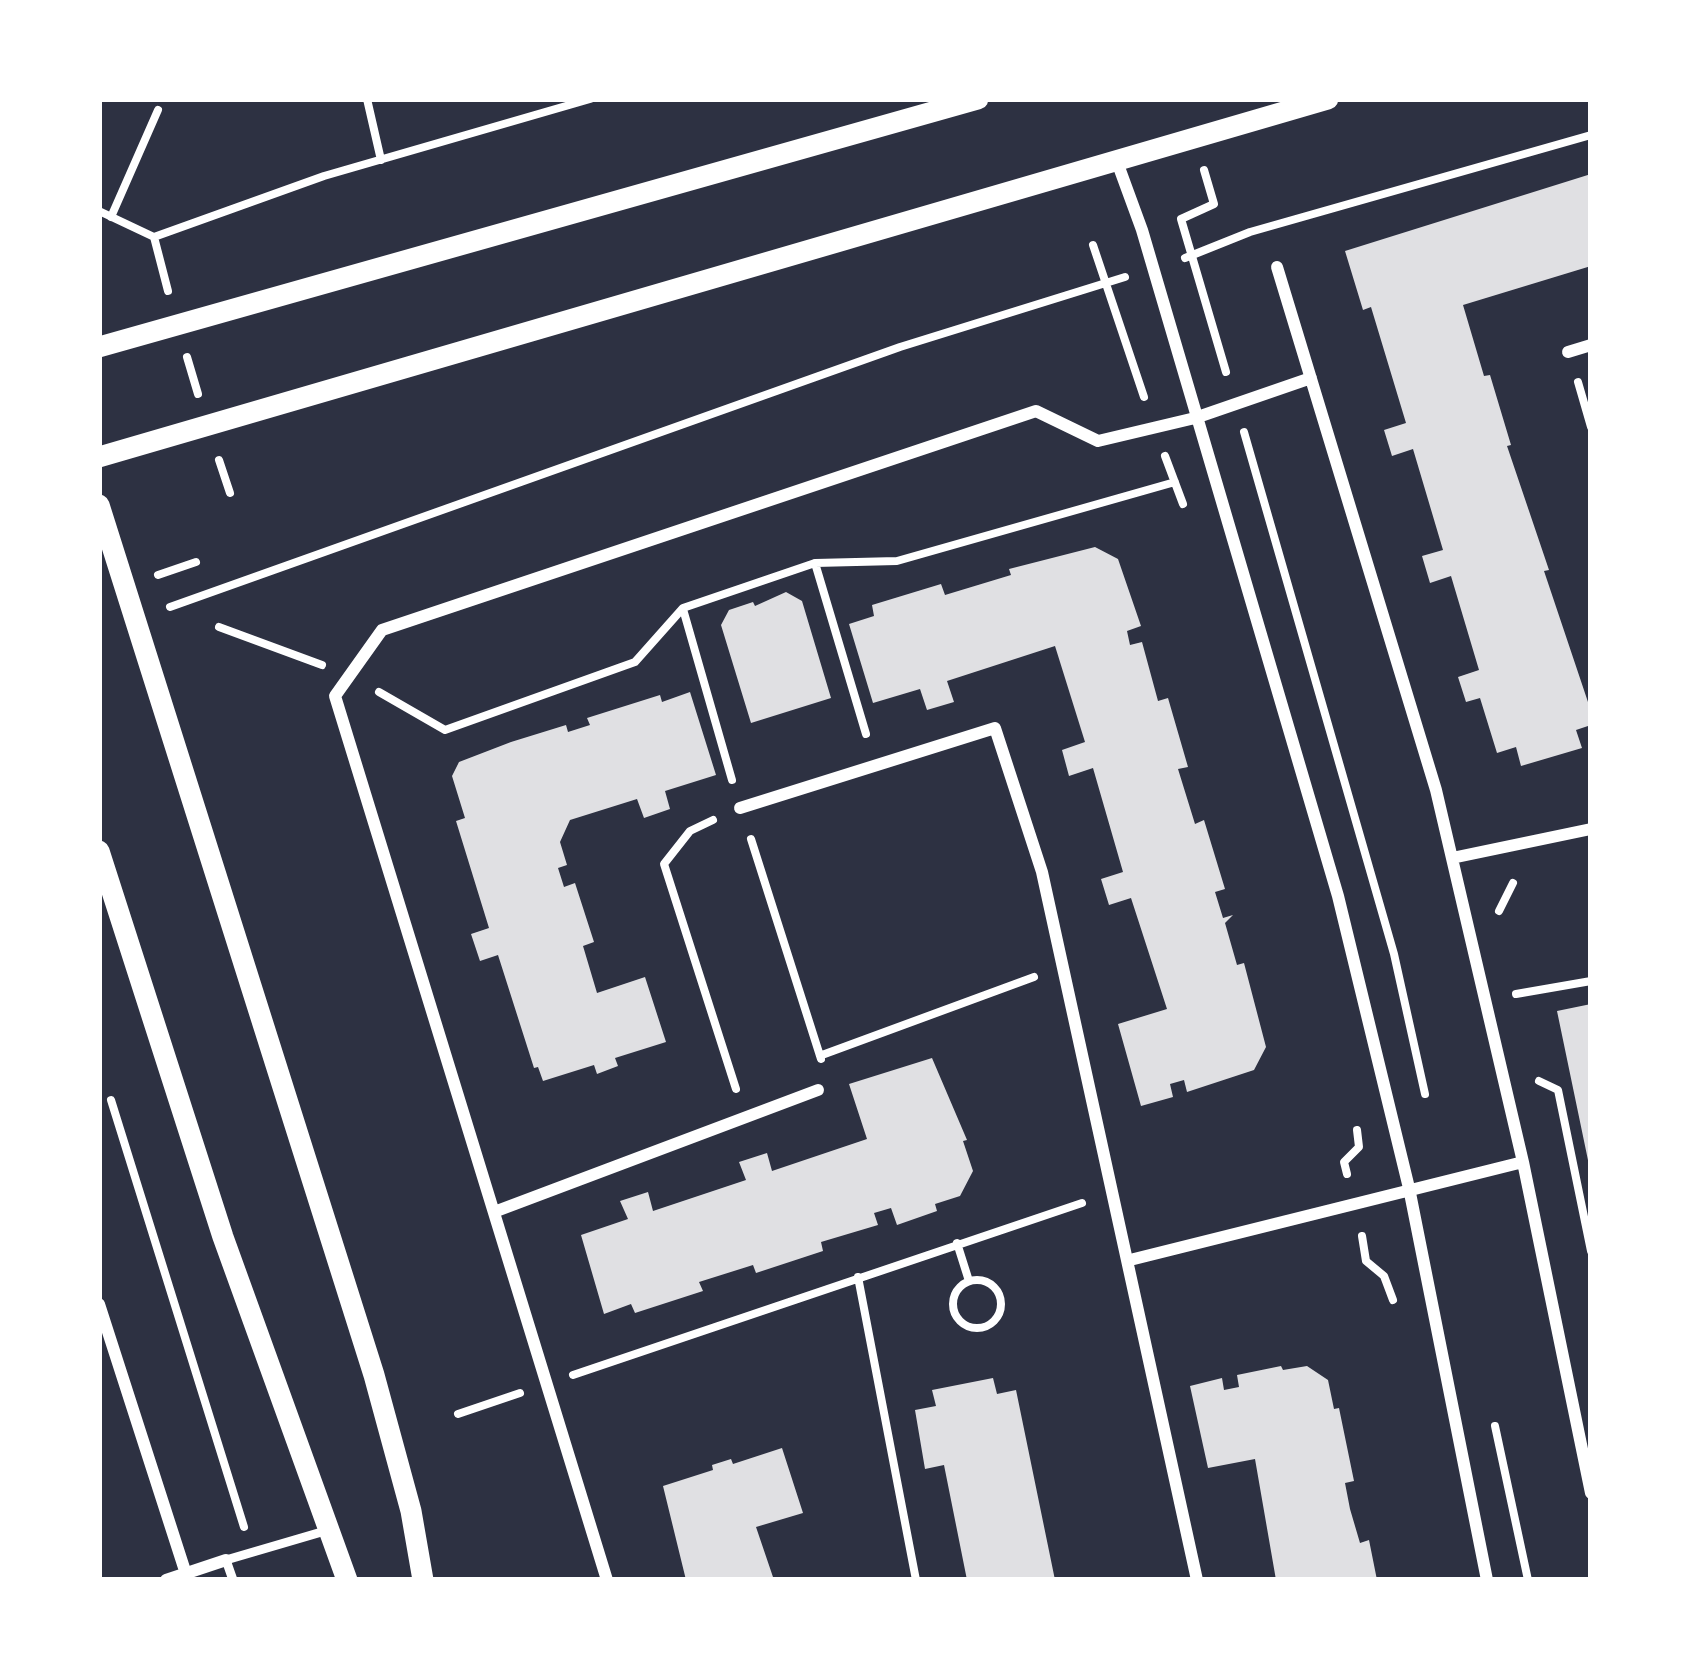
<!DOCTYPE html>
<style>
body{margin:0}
#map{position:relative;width:1690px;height:1679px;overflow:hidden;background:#2d3142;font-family:"Nunito Sans",sans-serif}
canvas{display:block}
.frame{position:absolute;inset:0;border:102px solid #fff;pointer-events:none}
</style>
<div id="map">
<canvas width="1690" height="1679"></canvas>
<div class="frame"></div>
</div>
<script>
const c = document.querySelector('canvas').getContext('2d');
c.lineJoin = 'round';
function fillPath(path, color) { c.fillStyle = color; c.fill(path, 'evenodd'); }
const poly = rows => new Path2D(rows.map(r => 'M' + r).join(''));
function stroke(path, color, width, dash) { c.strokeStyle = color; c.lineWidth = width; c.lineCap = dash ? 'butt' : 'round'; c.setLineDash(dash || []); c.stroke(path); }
fillPath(poly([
 [1591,174,1591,266,1463,305,1484,376,1490,375,1511,445,1507,446,1549,570,1544,571,1591,711,1591,725,1576,730,1582,748,1521,766,1516,747,1497,753,1480,698,1466,702,1458,677,1479,670,1451,576,1430,583,1422,556,1443,550,1413,449,1392,456,1384,430,1406,423,1371,307,1363,310,1345,251],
 [1095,547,1118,559,1141,626,1127,631,1130,645,1142,642,1158,701,1168,698,1188,767,1178,769,1195,824,1204,820,1225,889,1215,892,1223,918,1233,915,1225,923,1237,965,1244,963,1266,1047,1254,1070,1187,1092,1184,1080,1170,1084,1173,1097,1141,1106,1118,1024,1167,1009,1131,898,1109,905,1101,879,1123,872,1093,768,1069,776,1062,750,1085,742,1055,646,947,681,954,702,927,710,920,689,873,703,849,624,874,616,872,605,941,584,945,595,1011,575,1009,569],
 [786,592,802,601,831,698,751,723,721,625,729,610,753,602,755,606],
 [690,692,716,775,665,791,670,809,644,818,637,799,570,820,560,842,567,865,558,868,564,887,575,883,594,942,583,946,597,993,645,977,666,1042,615,1058,618,1066,597,1074,594,1065,543,1081,538,1067,534,1068,498,955,480,961,471,934,489,928,456,821,465,818,452,776,459,762,511,742,566,725,568,732,590,725,587,718,660,695,662,702],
 [1591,1004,1591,1165,1589,1165,1557,1011],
 [932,1058,967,1140,963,1141,973,1171,960,1196,935,1204,937,1211,897,1225,891,1208,874,1213,878,1225,821,1242,823,1251,756,1273,753,1265,699,1282,703,1291,635,1313,631,1304,604,1314,581,1235,628,1219,620,1201,648,1192,653,1211,746,1180,739,1162,767,1153,772,1171,867,1139,849,1084],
 [1281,1366,1283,1370,1307,1366,1328,1380,1334,1409,1339,1408,1354,1481,1345,1483,1350,1509,1360,1543,1369,1540,1377,1580,1276,1580,1255,1459,1208,1468,1190,1386,1222,1378,1224,1390,1239,1387,1237,1375],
 [993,1378,997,1394,1016,1390,1055,1580,967,1580,944,1465,925,1469,915,1410,936,1406,932,1390],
 [782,1448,803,1513,756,1527,774,1580,686,1580,663,1486,713,1470,712,1465,731,1459,733,1464]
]), '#e0e0e3');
stroke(poly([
 [367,99,381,160],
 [1204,170,1214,204,1181,219,1226,372],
 [99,211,154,237,324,176,590,99],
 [111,217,158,110],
 [154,237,168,291],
 [1093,245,1144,397],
 [1185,258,1250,232,1591,135],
 [187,357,198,394],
 [1578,382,1591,427],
 [1244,432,1394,954,1425,1094],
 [1165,456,1183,504],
 [219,460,230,493],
 [815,563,897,561,1175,482],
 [158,575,196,562],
 [170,607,900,347,1125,277],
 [683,609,732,780],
 [219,627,322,665],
 [379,692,445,730,635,662,683,608,815,563,866,734],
 [713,820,690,831,664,864,736,1089],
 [751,839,821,1059],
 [1499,911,1513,883],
 [1516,994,1591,981],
 [822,1055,1034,977],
 [1539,1081,1558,1090,1591,1251],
 [111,1100,244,1527],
 [1347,1174,1344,1162,1359,1147,1357,1130],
 [1362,1236,1366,1261,1384,1276,1393,1300],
 [957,1243,969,1281],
 [858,1277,916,1580],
 '953 1304a24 24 0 1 1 48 0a24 24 0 1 1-48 0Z',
 [573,1375,1082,1203],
 [458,1414,520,1393],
 [1495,1426,1528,1580]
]), '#fff', 8);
stroke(poly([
 [233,1580,226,1560,325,1531]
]), '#fff', 9);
stroke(poly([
 [1116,159,1142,230,1338,896,1409,1188,1487,1580],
 [1277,267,1436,790,1523,1162,1591,1493],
 [1568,352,1591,345],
 [740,808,995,728,1042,872,1197,1580],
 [1452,858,1591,829],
 [494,1212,818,1090],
 [1130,1260,1523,1162],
 [99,1304,186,1574],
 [166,1580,226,1560],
 [607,1580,335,696,382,630,1036,411,1098,441,1195,418,1311,378]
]), '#fff', 12);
stroke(poly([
 [99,347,978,99],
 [99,457,1328,99],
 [99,505,374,1375,411,1511,423,1580],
 [99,851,223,1237,347,1580]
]), '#fff', 21);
</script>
